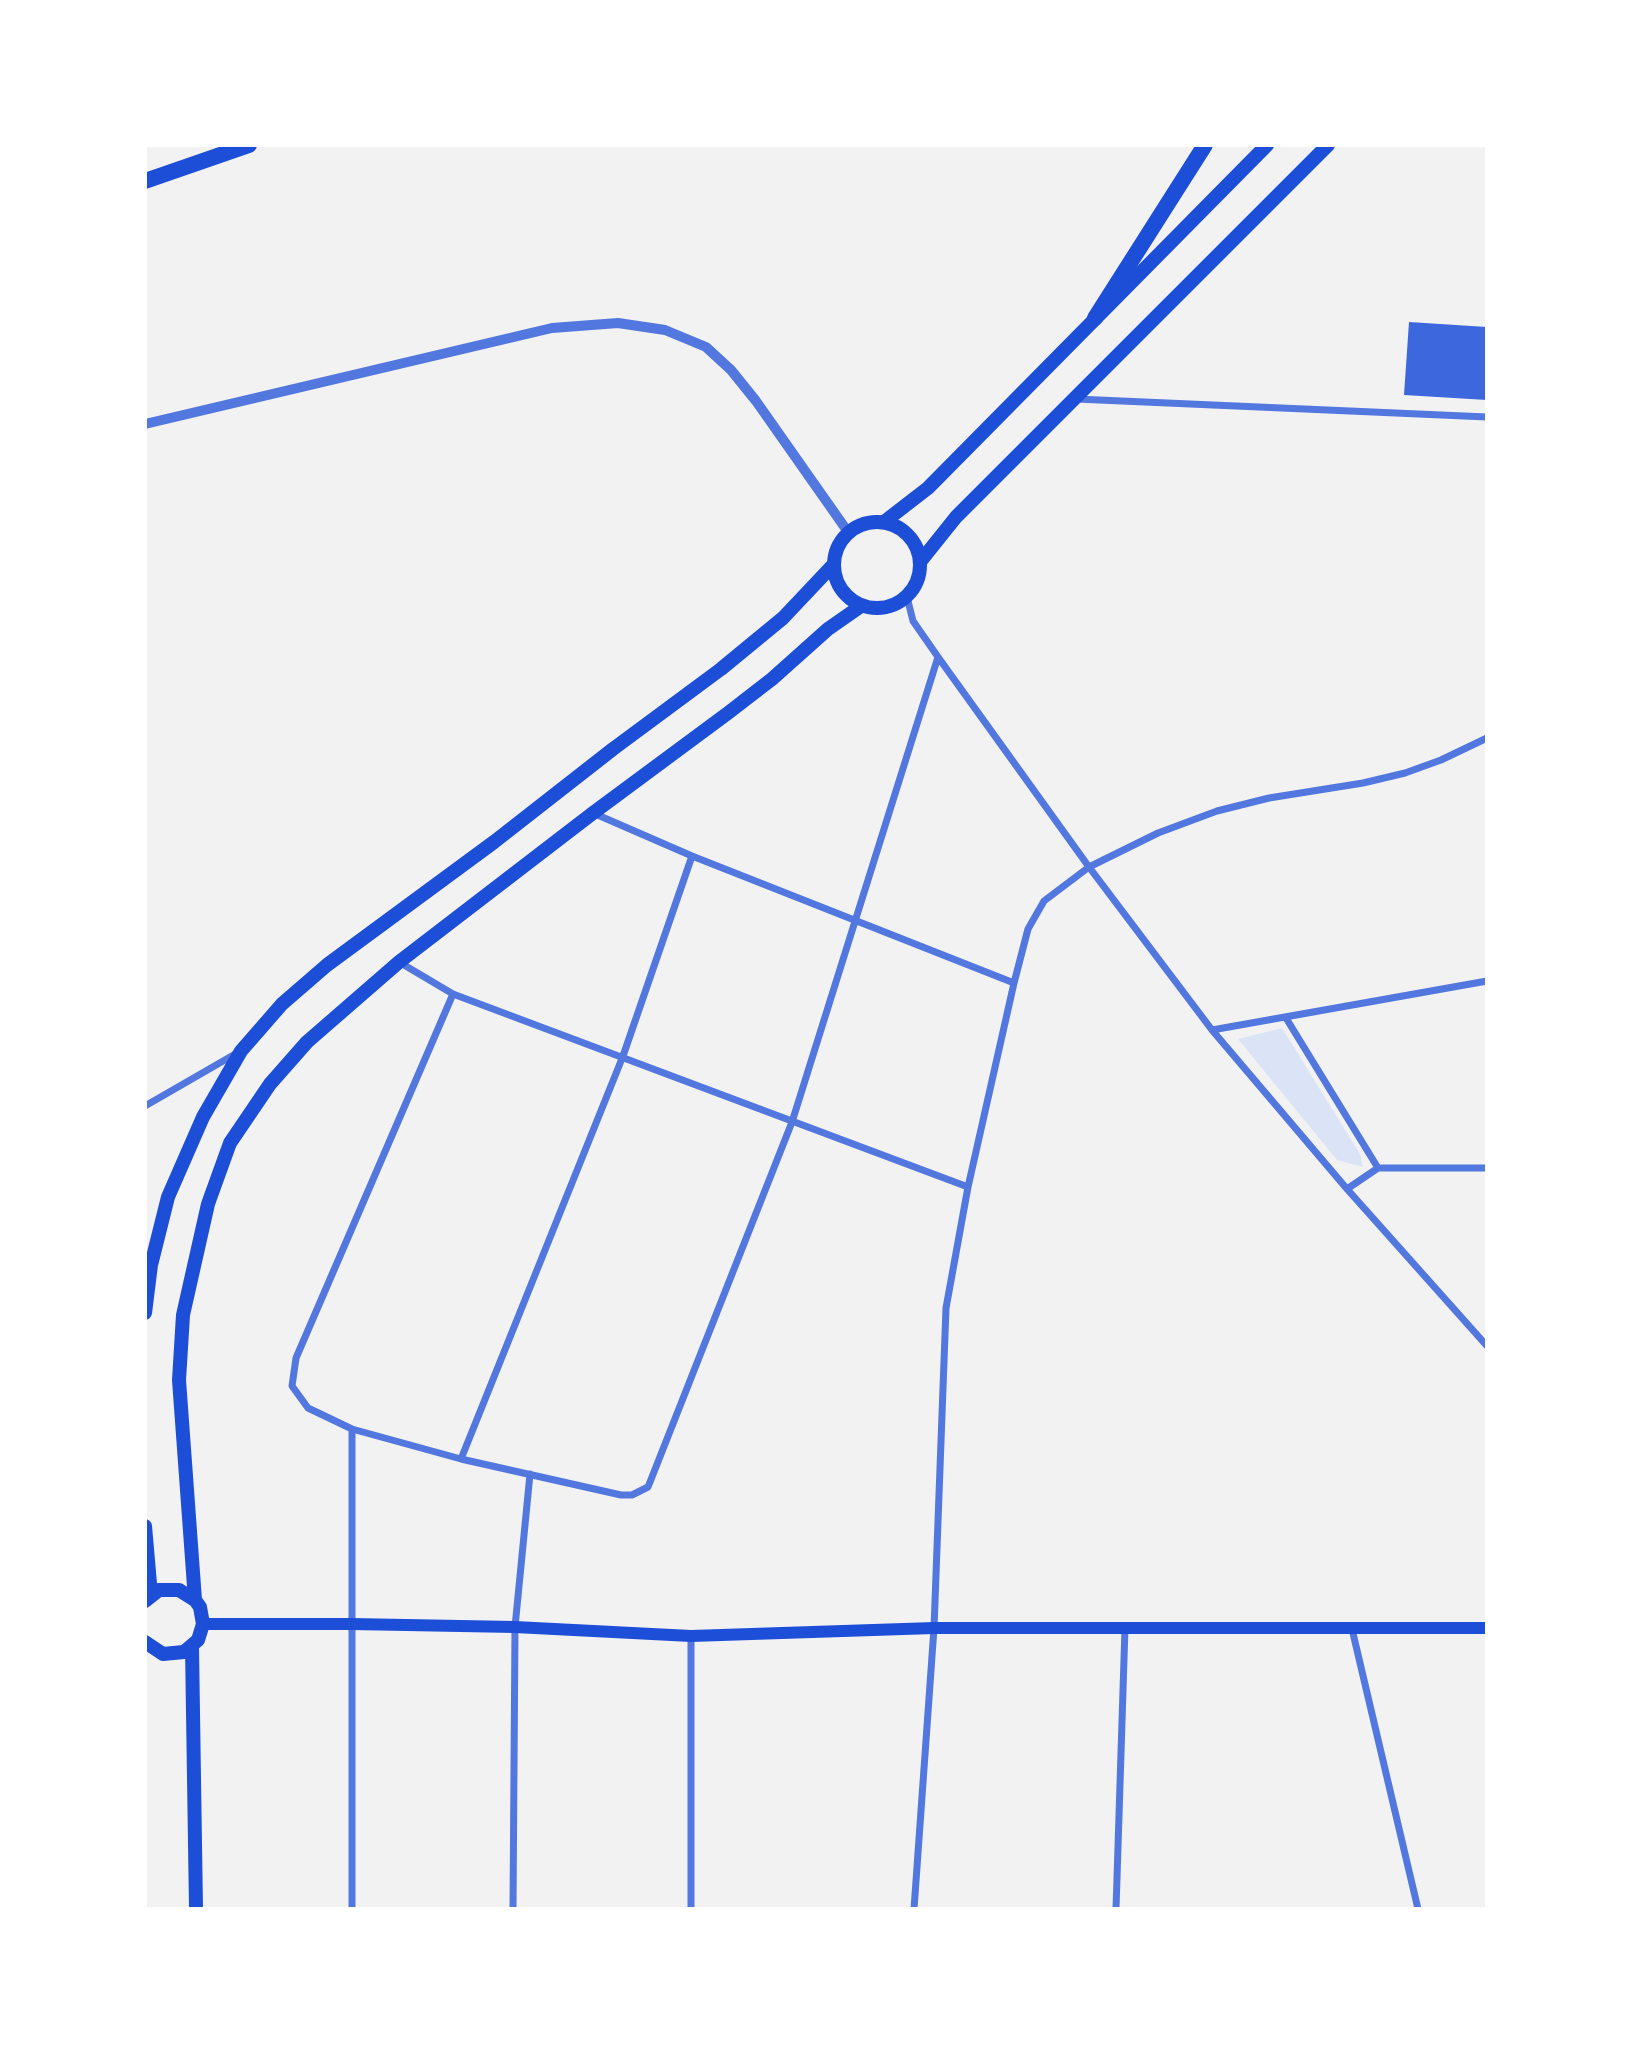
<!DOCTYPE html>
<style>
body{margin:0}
#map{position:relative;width:1632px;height:2054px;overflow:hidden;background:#f2f2f2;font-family:Cabin,sans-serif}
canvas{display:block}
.frame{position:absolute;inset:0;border:147px solid #fff;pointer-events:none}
</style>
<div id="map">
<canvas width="1632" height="2054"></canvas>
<div class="frame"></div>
</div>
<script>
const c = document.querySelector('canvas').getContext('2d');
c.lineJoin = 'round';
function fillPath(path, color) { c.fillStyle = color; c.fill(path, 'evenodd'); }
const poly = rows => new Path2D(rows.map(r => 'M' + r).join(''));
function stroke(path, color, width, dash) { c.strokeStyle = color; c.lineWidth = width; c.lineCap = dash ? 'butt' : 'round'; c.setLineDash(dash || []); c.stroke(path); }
fillPath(poly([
 [1282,1028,1360,1154,1363,1167,1337,1160,1238,1039]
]), '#dbe4f7');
fillPath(poly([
 [1409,322,1487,327,1487,400,1404,395]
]), '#3d67dc');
stroke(poly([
 [1076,399,1487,417],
 [907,597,913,621,938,657,1089,867,1212,1030,1347,1189,1487,1346],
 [593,813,692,856,1014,983],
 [399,962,453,994,968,1187],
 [453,994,296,1358,292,1386,308,1408,352,1429,461,1459,621,1495,632,1495,648,1487,652,1477,792,1122,938,657],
 [1286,1018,1378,1168],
 [1212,1030,1487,981],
 [145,1106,237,1053],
 [1347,1189,1378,1168,1487,1168],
 [352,1429,352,1909],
 [461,1459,623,1056,692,856],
 [1352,1629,1418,1909],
 [691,1636,691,1909],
 [513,1909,515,1627,530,1474],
 [914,1909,934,1628,946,1308,968,1187,1014,983,1028,929,1044,901,1089,867,1158,833,1217,811,1269,798,1363,783,1405,773,1441,760,1487,738],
 [1116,1909,1125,1628]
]), '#5277de', 7);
stroke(poly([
 [145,424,552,328,618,323,665,330,706,347,731,370,756,401,848,532]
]), '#5277de', 10);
stroke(poly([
 [203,1624,351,1624,515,1627,691,1636,934,1628,1487,1628]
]), '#1d4ed8', 12);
stroke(poly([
 '834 565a43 43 0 1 1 86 0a43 43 0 1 1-86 0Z',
 [884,522,928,488,1267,145],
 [920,562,956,517,1328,145],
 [145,1313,151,1265,168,1197,203,1117,241,1051,282,1004,327,965,494,842,613,749,721,669,783,618,834,564],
 [145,1526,151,1595],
 [195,1600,179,1380,183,1315,208,1204,230,1143,270,1084,307,1042,399,962,593,813,728,713,772,679,828,629,861,606],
 [145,1601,159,1590,179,1590,195,1600,200,1607,203,1624,198,1640,184,1652,163,1654,145,1642],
 [192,1647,196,1909]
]), '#1d4ed8', 14);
stroke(poly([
 [145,181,249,145],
 [1095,318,1205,145]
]), '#1d4ed8', 16);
</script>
